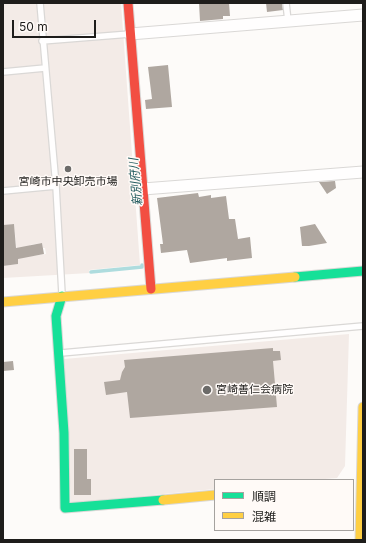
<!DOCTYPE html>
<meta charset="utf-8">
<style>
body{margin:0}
#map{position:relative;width:366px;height:543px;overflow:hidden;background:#fdfbf9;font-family:Inter,"Noto Sans JP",sans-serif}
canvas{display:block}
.frame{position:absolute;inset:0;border:4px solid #1e1d1b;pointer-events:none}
.legend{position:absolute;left:214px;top:479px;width:140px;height:52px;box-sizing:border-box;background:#fffaf7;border:1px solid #a5a29f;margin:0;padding:5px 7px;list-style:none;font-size:12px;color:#1e1d1b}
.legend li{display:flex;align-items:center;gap:8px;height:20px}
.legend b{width:20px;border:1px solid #a5a29f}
.scale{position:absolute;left:12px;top:20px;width:84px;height:18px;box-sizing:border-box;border:2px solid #1e1d1b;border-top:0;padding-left:5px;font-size:12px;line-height:14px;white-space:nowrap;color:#1e1d1b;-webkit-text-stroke:3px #fffaf7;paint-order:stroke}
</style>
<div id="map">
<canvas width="366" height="543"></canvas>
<div class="frame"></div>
<ul class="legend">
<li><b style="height:5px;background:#16e098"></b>順調</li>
<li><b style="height:5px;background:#ffcf43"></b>混雑</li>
</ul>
<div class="scale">50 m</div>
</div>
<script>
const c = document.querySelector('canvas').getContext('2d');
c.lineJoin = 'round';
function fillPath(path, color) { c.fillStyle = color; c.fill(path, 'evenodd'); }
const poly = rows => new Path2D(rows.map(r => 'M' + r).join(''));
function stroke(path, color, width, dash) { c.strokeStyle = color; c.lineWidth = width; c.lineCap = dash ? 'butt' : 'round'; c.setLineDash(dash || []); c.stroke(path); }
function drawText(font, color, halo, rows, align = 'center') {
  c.font = font + ' Inter,"Noto Sans JP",sans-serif'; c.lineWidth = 3; c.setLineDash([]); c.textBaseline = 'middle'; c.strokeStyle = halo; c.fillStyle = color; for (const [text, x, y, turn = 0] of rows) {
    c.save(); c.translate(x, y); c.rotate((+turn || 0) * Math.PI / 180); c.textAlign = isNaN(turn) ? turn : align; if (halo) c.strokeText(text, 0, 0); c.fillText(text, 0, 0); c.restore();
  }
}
fillPath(poly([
 [3,3,121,3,140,265,89,270,90,273,3,278,3,266,18,264,14,224,3,225],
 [42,243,43,248,45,248,46,254,32,256,30,245],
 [349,334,345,466,337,478,313,480,215,480,215,489,71,503,64,359]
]), '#f3ebe7');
stroke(poly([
 [91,272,142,267,142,265]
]), '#aedcde', 3.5);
fillPath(poly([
 [199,3,229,3,230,16,223,16,223,19,200,21],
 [266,3,282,3,283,10,267,12],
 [168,65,172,107,146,109,145,100,152,99,148,67],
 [335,181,336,188,327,194,319,182],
 [198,193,199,197,211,195,211,198,226,196,229,219,235,219,238,239,250,237,252,258,227,261,227,258,190,263,187,250,161,253,160,244,163,244,157,198],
 [14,224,16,248,42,243,44,254,18,259,18,264,3,266,3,225],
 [315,224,327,243,309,246,302,246,300,227],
 [273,348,273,351,280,351,281,360,273,361,277,407,130,418,127,392,106,395,104,382,120,380,122,372,125,367,124,360],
 [13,361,14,370,3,371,3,362],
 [74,449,87,449,87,479,91,479,91,495,74,495]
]), '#afa7a0');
const lane = poly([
 [40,3,56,186,62,294],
 [286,3,288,21],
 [42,41,130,34],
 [3,72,45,68],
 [3,191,56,186],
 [61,353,363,326]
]);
const street = poly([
 [130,34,363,15],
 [143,189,363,172]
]);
const fast = poly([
 [295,277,363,271],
 [62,296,56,316,64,433,65,508,163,500]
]);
const slow = poly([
 [3,302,295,277],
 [163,500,215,495],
 [360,540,363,407]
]);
const jam = poly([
 [128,3,151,289]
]);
stroke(lane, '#dad8d6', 8);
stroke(street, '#dad8d6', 13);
stroke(fast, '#dad8d6', 11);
stroke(slow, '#dad8d6', 11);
stroke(jam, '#dad8d6', 11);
stroke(lane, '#fffefe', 5.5);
stroke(street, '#fffefe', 11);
stroke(fast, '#16e098', 9);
stroke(slow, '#ffcf43', 9);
stroke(jam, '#f24e42', 9);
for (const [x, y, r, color] of [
 [68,169,4,"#6c6b69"],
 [207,390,5,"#6c6b69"]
]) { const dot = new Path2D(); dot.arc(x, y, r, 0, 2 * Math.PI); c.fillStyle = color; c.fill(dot); stroke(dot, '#fffaf7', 1.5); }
drawText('11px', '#1e1d1b', '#fffaf7', [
 ["宮崎市中央卸売市場",68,182],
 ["宮崎善仁会病院",216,390,"left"]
]);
drawText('italic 12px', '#245c5f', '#fffaf7', [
 ["新別府川",136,182,-95]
]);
</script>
